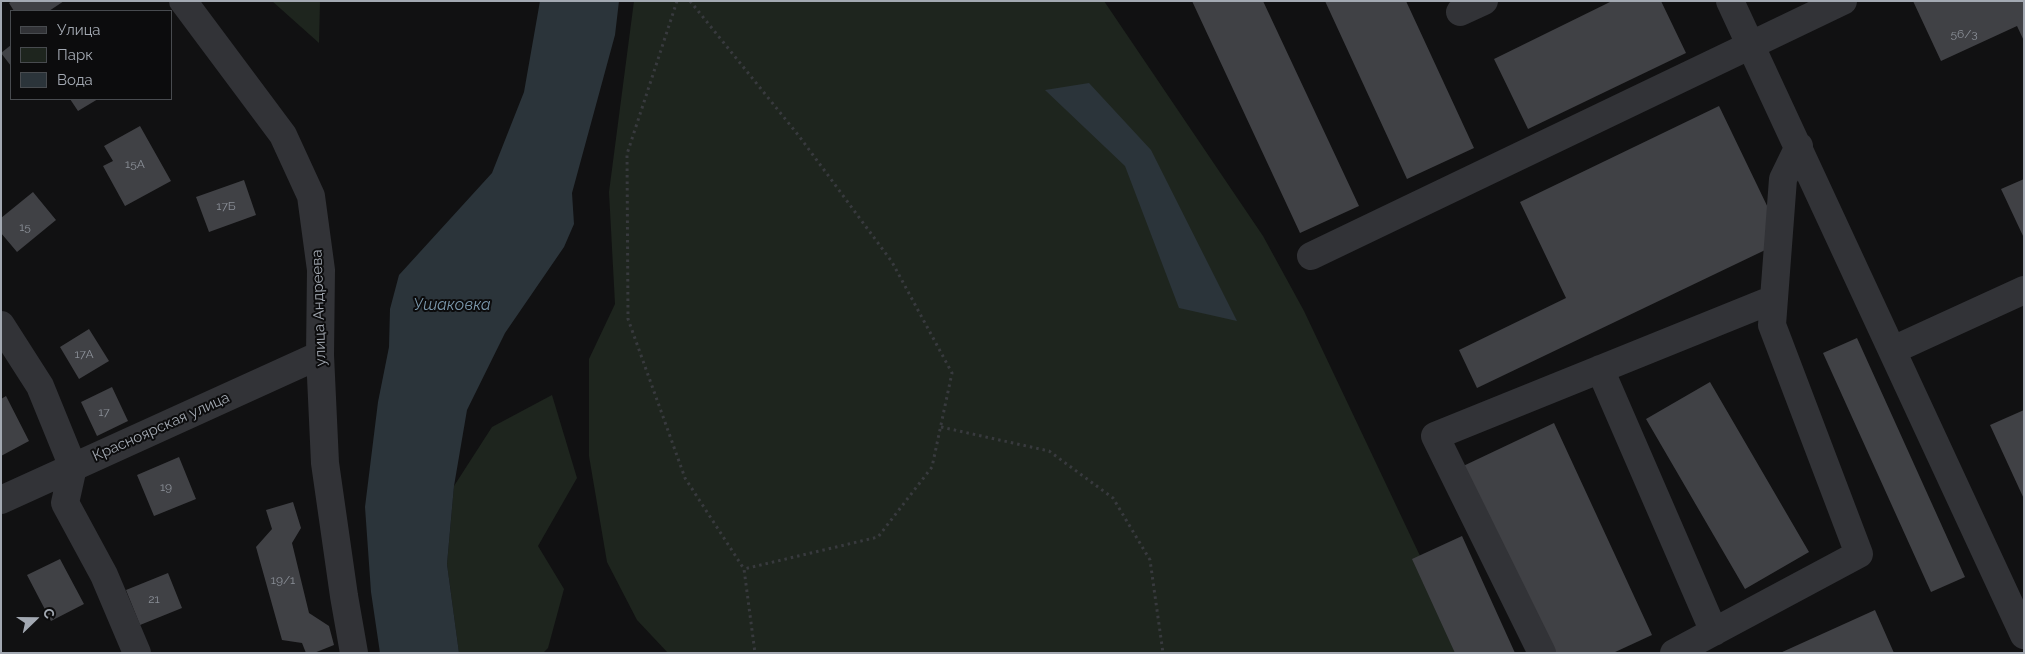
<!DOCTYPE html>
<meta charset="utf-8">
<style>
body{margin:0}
#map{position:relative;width:2025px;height:654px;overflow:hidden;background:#111112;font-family:Raleway,sans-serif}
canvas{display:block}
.frame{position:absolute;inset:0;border:2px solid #a3a9b2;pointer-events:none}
.legend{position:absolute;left:10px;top:10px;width:162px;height:90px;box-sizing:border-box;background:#0c0c0d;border:1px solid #484b4f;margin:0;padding:6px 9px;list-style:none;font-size:15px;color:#a3a9b2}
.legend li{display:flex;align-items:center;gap:10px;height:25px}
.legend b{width:25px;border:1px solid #484b4f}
.north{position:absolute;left:10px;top:594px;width:50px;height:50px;-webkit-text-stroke:4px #0c0c0d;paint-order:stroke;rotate:68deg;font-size:14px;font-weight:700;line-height:20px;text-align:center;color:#a3a9b2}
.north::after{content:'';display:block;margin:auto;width:18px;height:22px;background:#a3a9b2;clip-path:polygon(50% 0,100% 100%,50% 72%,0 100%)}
</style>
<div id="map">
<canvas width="2025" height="654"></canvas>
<div class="frame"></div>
<ul class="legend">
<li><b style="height:6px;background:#323337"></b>Улица</li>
<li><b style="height:14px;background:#1e251e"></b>Парк</li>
<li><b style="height:14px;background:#2b343a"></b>Вода</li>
</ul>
<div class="north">С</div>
</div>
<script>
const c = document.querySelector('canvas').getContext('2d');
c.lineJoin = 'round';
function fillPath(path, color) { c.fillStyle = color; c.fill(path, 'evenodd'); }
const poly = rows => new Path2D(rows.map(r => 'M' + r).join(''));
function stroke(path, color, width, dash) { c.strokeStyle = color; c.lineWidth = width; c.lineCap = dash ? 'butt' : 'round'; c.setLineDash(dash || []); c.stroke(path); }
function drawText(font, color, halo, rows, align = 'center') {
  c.font = font + ' Raleway,sans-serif'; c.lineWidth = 4; c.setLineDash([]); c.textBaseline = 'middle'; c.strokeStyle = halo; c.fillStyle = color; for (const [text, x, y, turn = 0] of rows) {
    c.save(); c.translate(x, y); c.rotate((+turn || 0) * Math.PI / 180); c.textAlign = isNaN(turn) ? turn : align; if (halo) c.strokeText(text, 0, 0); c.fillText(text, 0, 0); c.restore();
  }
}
fillPath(poly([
 [272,1,320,1,319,43],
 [634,1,1104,1,1263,236,1304,311,1466,653,668,653,637,620,607,562,589,456,589,359,615,304,609,192],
 [552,395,577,478,538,546,564,589,548,648,543,653,459,653,447,564,454,486,492,427]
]), '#1e251e');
fillPath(poly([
 [540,1,619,1,615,35,572,193,574,224,564,247,505,333,467,410,454,486,447,564,459,653,380,653,371,592,365,507,378,402,389,347,390,309,399,275,492,173,524,92],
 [1089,83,1151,150,1237,321,1179,308,1125,166,1045,90]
]), '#2b343a');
fillPath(poly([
 [12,1,64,1,49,11,14,11,9,3],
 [1192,1,1263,1,1359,206,1300,233],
 [1325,1,1406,1,1474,148,1407,179],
 [1612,1,1661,1,1686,53,1528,129,1494,59],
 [1913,1,2024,1,2024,41,2017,26,1941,61],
 [11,45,11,66,1,53],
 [70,99,98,99,78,111],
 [1719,106,1784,241,1477,388,1459,350,1566,298,1520,202],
 [140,126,171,181,125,206,103,166,113,161,104,146],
 [2024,179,2024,238,2001,189],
 [244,180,256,215,209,232,196,197],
 [33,192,56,220,17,252,1,233,1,218],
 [89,329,109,361,79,379,60,347],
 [1857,338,1965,577,1931,592,1823,353],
 [1710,382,1809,552,1745,589,1646,419],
 [112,387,128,421,97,436,81,402],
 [6,396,29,441,1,456,1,399],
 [2024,410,2024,499,1990,425],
 [1554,423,1652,635,1613,653,1545,653,1459,468],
 [179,457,196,499,154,516,137,475],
 [293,502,301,528,292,543,309,613,329,626,334,645,314,653,306,653,302,643,282,640,256,547,272,529,266,510],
 [1462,536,1515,653,1455,653,1412,559],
 [60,559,84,604,51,621,27,575],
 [168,573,182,608,140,625,126,590],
 [1875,610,1894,653,1780,653]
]), '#404145');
stroke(poly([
 [677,1,627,154,628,319,685,478,744,569,755,653],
 [690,1,799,136,892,262,952,373,932,467,878,537,744,569],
 [941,427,1049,451,1113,498,1150,560,1163,653]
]), '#383a3e', 3, [2.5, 4]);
stroke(poly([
 [183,1,283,135,311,196,321,270,320,355,325,463,344,596,354,653],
 [1730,1,2024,635],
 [1460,12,1484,1],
 [1311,256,1843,1],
 [1,325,40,386,73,467,65,503,104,575,137,653],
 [1893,350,2024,290],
 [1600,369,1714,632],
 [1,500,320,355],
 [1542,653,1435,436,1774,299],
 [1674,653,1859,554,1772,325,1783,179,1799,146]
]), '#323337', 28);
drawText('12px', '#8a8f97', null, [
 ["56/3",1964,34],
 ["15А",135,164],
 ["17Б",226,206],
 ["15",25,227],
 ["17А",84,354],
 ["17",104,412],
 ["19",166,487],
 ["19/1",283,580],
 ["21",154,599]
]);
drawText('15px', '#a3a9b2', '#0c0c0d', [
 ["улица Андреева",319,308,-92],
 ["Красноярская улица",161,427,-24]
]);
drawText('italic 16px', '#7b98ac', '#0c0c0d', [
 ["Ушаковка",452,305]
]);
</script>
